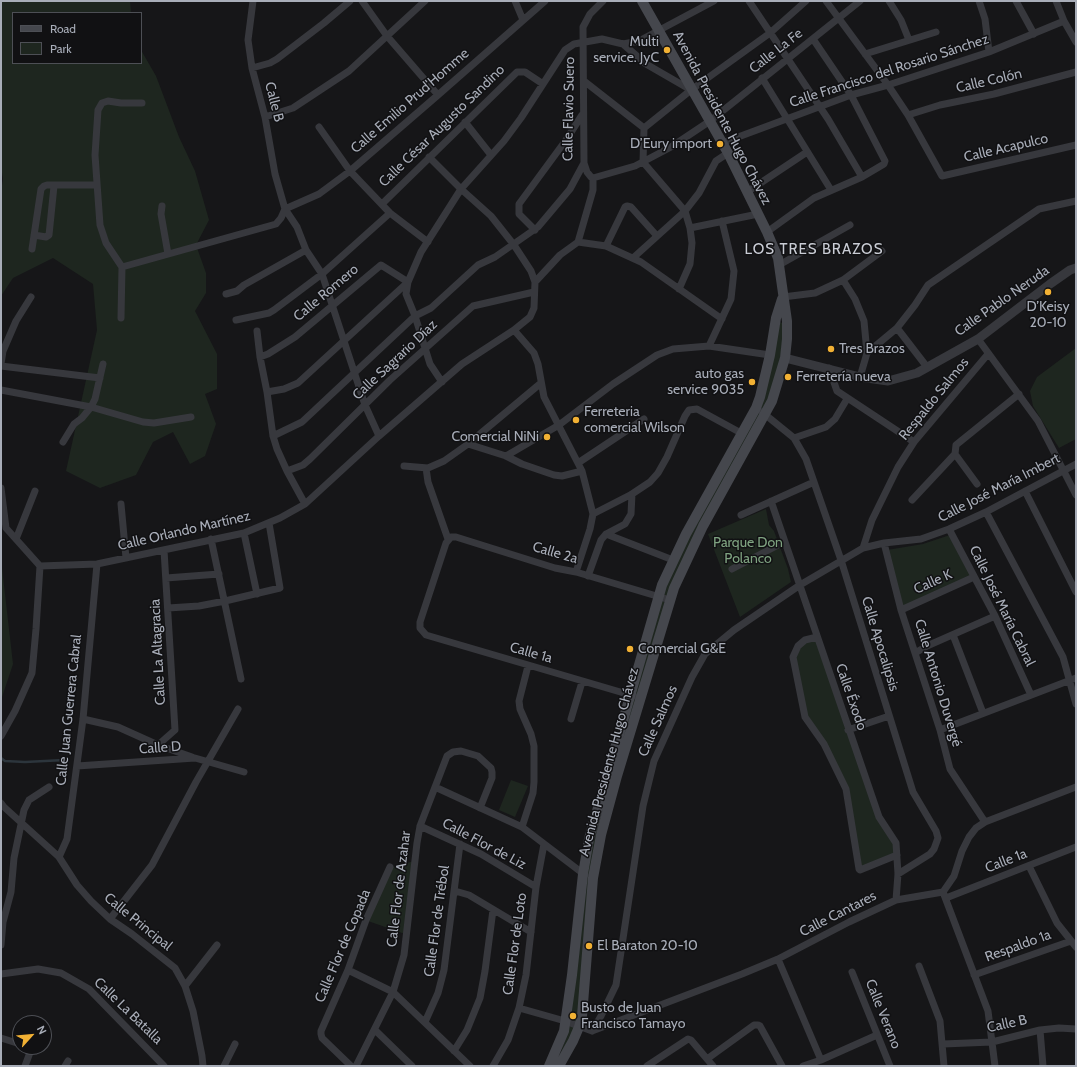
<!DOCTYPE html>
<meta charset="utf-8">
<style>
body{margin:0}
#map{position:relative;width:1077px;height:1067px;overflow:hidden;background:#161618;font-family:Cabin,sans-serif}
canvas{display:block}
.frame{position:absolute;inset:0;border:2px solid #a8adb8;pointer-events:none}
.legend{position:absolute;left:12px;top:12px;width:130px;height:52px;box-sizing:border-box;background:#111113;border:1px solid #4d4f55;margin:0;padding:5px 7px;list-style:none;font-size:12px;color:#a8adb8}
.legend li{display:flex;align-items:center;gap:8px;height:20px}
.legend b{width:20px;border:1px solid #4d4f55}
.north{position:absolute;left:12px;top:1015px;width:40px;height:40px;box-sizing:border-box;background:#111113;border:1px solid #4d4f55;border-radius:50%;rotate:63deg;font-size:11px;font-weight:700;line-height:16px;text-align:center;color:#a8adb8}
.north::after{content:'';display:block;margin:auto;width:14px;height:18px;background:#f2b134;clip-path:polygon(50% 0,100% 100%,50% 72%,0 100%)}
</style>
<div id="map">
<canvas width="1077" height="1067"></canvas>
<div class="frame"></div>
<ul class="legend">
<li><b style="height:5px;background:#45474d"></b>Road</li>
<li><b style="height:11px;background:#1e261f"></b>Park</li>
</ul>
<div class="north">N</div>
</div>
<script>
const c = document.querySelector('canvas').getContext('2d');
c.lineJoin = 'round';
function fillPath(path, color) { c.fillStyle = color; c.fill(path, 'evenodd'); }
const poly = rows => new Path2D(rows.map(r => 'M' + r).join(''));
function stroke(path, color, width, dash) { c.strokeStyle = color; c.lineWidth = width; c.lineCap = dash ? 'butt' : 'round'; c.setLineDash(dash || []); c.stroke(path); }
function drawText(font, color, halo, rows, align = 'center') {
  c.font = font + ' Cabin,sans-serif'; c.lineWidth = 3; c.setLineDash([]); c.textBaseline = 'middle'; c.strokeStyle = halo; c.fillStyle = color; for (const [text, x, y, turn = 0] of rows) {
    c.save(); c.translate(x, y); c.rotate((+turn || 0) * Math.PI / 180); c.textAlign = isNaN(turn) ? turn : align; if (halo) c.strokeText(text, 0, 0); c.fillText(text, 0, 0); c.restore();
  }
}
fillPath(poly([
 [1,1,130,1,131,13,13,13,13,63,141,63,141,50,156,76,179,137,195,171,209,220,196,245,206,273,206,293,195,311,217,354,217,389,205,394,216,424,205,456,190,464,173,432,153,442,136,475,100,488,66,471,97,330,93,284,53,258,13,278,1,296,1,191,3,179,1,167],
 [780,322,784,324,781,354,770,403,673,589,594,875,585,979,574,1035,559,1057,569,1029,585,876,608,775,663,587,762,400],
 [1076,348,1076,439,1059,448,1033,406,1030,391,1037,377],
 [766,509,769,525,774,531,788,569,791,582,740,617,708,534],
 [950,535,972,577,903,607,887,550,923,544],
 [1,559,13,664,1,700],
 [816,639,877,817,894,843,895,854,860,870,848,789,807,716,795,657,800,647,806,642],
 [511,780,528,786,515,817,499,810],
 [414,861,405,934,368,921,390,868]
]), '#1e261f');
stroke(poly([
 [1,758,5,761,25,762,65,760]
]), '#2c353c', 2.5);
stroke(poly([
 [253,1,248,40,252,68,265,117,275,174,285,209,297,227,306,250,322,274,365,405,379,436],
 [362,1,387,36,438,95],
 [515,1,523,20],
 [749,1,828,119,862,177],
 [826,1,888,85,908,115,942,176,1076,145],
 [889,1,901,20,909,40],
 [979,1,985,19,989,52],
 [1016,1,1034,34],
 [1056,1,1064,21,1076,42],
 [623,44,646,64,691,90],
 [865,54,936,32],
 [252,68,270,63,277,59,324,23,350,1],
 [762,78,831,190],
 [584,81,644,128,643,162,685,211,690,228,692,243,690,264,679,289],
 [908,115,940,105,994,94,1076,72],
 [265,117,293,108,349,71,425,1],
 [465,122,491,155],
 [319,127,350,171,390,213,428,242],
 [644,128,691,90,770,33,806,1],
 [722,143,851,95,888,85,989,52,1064,21],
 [429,157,461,189,491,216,514,245,531,271,535,282,534,308,530,317,514,330,534,353,538,364,544,397,582,471,593,514,590,529,576,572],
 [584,163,587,172,591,177,593,178],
 [747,192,807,152],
 [382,204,517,72,525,72,543,84],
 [162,206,161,214,168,254],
 [285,209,319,194,350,171,438,95,545,1],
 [690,228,758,214],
 [535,230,519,214,519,204,566,140,582,115],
 [767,232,814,198,862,177,884,164,885,161,851,95,813,39],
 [34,235,46,237,49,235,54,186],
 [578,242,593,190,593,178,635,166,671,147,710,121,860,1],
 [606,246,625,207,627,206,631,207,657,236],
 [32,249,41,189,44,186,47,185,97,185],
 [633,258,685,211,699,193,716,161,728,153],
 [779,265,850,225],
 [122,267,106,243,100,225,95,155,98,110,102,103,108,101,121,103,142,103],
 [843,280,855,299,864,321,867,353,860,377],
 [535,282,560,255,578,242,606,246,641,262,722,319],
 [226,294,237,291,244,285,306,250],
 [783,297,815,293,843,280,882,251],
 [121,318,122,267,276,224,281,218,285,209],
 [236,320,269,313,274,310,322,274,390,213],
 [897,328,927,367],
 [257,331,260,357,267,392,273,436,277,449,287,471,305,504],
 [978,339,1038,421,1076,495],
 [709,346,731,299,734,271,722,221],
 [867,353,897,328,915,305,928,285,1039,209,1076,201],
 [260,357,268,354,295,337,332,306,381,265,408,282,406,294,415,316,430,364,442,382],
 [1,364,3,351,16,321,31,297],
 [1,366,100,378],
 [829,368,837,391,914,442],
 [1,390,91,407,95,399,103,364],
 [267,392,284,389,298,383,408,282,421,252,461,189,504,141,521,118,565,50,574,44,602,39,623,44,639,41,714,1],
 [762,412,794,438,806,459,841,560,913,792,936,831,938,838,934,849,930,854,898,874],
 [273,436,302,422,415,316,431,308,478,265,495,257,538,227,570,189,584,163,583,27,590,14,603,1],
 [794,438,826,427,835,419,847,399],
 [63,442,74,424,82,418,91,407,143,422,154,423,191,417],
 [468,444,506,456,522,464,554,475,562,476,582,471],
 [955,454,977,484],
 [506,456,559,425,613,384,657,355,673,349,709,346,770,355],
 [578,463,644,419],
 [404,466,428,468,444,461,468,444,541,383],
 [426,468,428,482,448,539],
 [287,471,303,465,310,459,390,380,473,306,534,292],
 [1,488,6,528,40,566],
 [1025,491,1076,592],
 [912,500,955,454,956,445,1019,394],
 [771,501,879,817,896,843,898,874,896,900],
 [121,504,126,558],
 [986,512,1063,657,1076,704],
 [593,514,632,494,650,482,658,473,667,457,685,416,689,410,697,409,741,433],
 [741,515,814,482],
 [949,529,995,616,1031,695],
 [244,533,257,594],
 [606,534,673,560],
 [16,539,35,491],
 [211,539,241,679],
 [884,543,901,610,940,730,950,769,985,822],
 [863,548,872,520,898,467,914,442,988,354],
 [732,569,784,542],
 [588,576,601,540,606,534,625,524,631,514,632,494],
 [166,578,219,574],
 [168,608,199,606,225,601,280,588,269,523],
 [901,610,974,577],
 [953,635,983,713],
 [817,637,805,640,798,646,793,657,805,717,824,744,846,789,859,869,860,870,897,855],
 [915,653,927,646,995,616],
 [634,696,426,635,420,628,420,622,446,543,451,537,456,537,555,568,576,572,670,600],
 [83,719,118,727,158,745,192,757],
 [571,719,582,682],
 [848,730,889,716],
 [940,730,1076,678],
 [1,736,15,711,32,673,36,629,40,566,97,564,244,533,280,518,305,504,379,436,462,364,514,330],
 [158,745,175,730,164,550],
 [77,766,195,758,244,772],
 [435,787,522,827,585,875],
 [1,803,4,807,59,857,77,885,91,901,110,919,132,934,175,968,185,986,193,1011,202,1056,203,1066],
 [420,826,481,854,536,887],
 [522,827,533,793,534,782,534,746,531,734,520,709,519,701,528,666],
 [59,857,67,839,83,719,97,564],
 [1029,866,1057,923,1076,947],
 [455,891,469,895,531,932],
 [943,892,988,1011,995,1066],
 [946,898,1076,847],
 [110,919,152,865,196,782,238,709],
 [1,945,3,922,11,892,14,858,24,810,29,800,49,787],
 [778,959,821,1060],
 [919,966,940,1021,944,1066],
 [348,970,393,992,470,1066],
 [852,972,890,1066],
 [1,974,38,969,61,973,89,989,164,1066],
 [974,975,1071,941],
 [185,986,217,945],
 [519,1008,565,1021,592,1031,742,974,778,959,849,922,896,900,943,892,954,876,962,851,969,837,976,828,985,822,1076,787],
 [425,1022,438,993,444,970,460,844],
 [375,1030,412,1066],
 [1040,1030,1043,1066],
 [592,1031,601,1016,616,985,643,806,654,761,692,677,705,654,734,630,800,585,863,548,884,543,921,539,949,529,986,512,1076,464],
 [1,1038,20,1044],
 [943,1044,992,1042,1040,1030,1059,1028,1076,1029],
 [454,1051,467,1030,480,998,485,971,493,910],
 [707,1059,754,1025,758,1025,760,1026,782,1066],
 [25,1066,32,1047],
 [65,1066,68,1061],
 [224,1066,235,1044],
 [351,1066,322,1038,321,1034,321,1031,348,970,366,920,390,867],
 [356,1066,393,992,404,955,417,843,420,826,447,756,453,752,461,751,478,756,491,768,492,772,492,778,480,808],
 [493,1066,508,1040,519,1008,526,975,536,887,544,844],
 [647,1066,688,1039,691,1040,713,1066],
 [803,1066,821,1060,877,1035]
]), '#37383d', 7);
stroke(poly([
 [785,358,860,377,888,381,917,373,978,339,1050,284,1070,270,1076,268]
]), '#37383d', 9);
stroke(poly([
 [549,1066,564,1031,572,975,583,874,589,839,662,585,686,534,756,408,760,397,770,355,776,318,782,299],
 [559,1066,573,1041,579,1027,582,1016,593,878,601,835,617,776,674,588,703,526,772,401,785,358,787,339,787,321,778,258,767,232,728,153,642,1]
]), '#45474d', 10);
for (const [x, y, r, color] of [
 [667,50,4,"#f2b134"],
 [720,144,4,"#f2b134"],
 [1048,292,4,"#f2b134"],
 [831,349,4,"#f2b134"],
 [788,377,4,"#f2b134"],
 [752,382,4,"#f2b134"],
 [576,420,4,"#f2b134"],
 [547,437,4,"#f2b134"],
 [630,649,4,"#f2b134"],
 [589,946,4,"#f2b134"],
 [573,1016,4,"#f2b134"]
]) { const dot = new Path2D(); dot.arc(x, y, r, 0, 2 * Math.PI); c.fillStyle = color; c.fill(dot); stroke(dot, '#111113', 1.5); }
drawText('14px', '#a8adb8', '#111113', [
 ["Multi",659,42,"right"],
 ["service. JyC",659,58,"right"],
 ["D’Eury import",712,144,"right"],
 ["D’Keisy",1048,307,"center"],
 ["20-10",1048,323,"center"],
 ["Tres Brazos",839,349],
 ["auto gas",744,374,"right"],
 ["service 9035",744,390,"right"],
 ["Ferretería nueva",796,377],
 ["Ferreteria",584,412],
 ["comercial Wilson",584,428],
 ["Comercial NiNi",539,437,"right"],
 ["Comercial G&E",638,649],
 ["El Baraton 20-10",597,946],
 ["Busto de Juan",581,1008],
 ["Francisco Tamayo",581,1024]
], 'left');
drawText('14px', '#a8adb8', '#111113', [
 ["Calle La Fe",776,51,-38],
 ["Calle Francisco del Rosario Sánchez",889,71,-18],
 ["Calle Colón",989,81,-13],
 ["Calle Emilio Prud'Homme",410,101,-41],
 ["Calle B",274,102,76],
 ["Calle Flavio Suero",569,109,-89],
 ["Avenida Presidente Hugo Chávez",722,118,62],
 ["Calle César Augusto Sandino",442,126,-44],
 ["Calle Acapulco",1006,148,-13],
 ["Calle Romero",326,293,-40],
 ["Calle Pablo Neruda",1002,301,-35],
 ["Calle Sagrario Díaz",395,360,-43],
 ["Respaldo Salmos",934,399,-51],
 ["Calle José María Imbert",999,488,-27],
 ["Calle Orlando Martínez",184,531,-13],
 ["Calle 2a",555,553,16],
 ["Calle K",933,582,-24],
 ["Calle José María Cabral",1002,606,64],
 ["Calle Apocalipsis",880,644,73],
 ["Calle La Altagracia",158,652,-93],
 ["Calle 1a",531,653,16],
 ["Calle Antonio Duvergé",938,683,73],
 ["Calle Éxodo",851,697,71],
 ["Calle Juan Guerrera Cabral",69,710,-84],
 ["Calle Salmos",658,721,-66],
 ["Calle D",160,748,-4],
 ["Avenida Presidente Hugo Chávez",609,762,-75],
 ["Calle Flor de Liz",484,844,28],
 ["Calle 1a",1006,861,-21],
 ["Calle Flor de Azahar",399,889,-83],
 ["Calle Cantares",838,914,-27],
 ["Calle Flor de Trébol",437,921,-82],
 ["Calle Principal",138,922,39],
 ["Calle Flor de Loto",515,944,-82],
 ["Calle Flor de Copada",343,946,-67],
 ["Respaldo 1a",1018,946,-20],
 ["Calle La Batalla",128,1011,44],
 ["Calle Verano",883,1014,68],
 ["Calle B",1007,1024,-12]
]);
drawText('14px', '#7fa381', '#111113', [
 ["Parque Don",748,543],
 ["Polanco",748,559]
]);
c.letterSpacing = '1px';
drawText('15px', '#c9ccd4', '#111113', [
 ["LOS TRES BRAZOS",814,250]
]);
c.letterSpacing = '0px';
</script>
